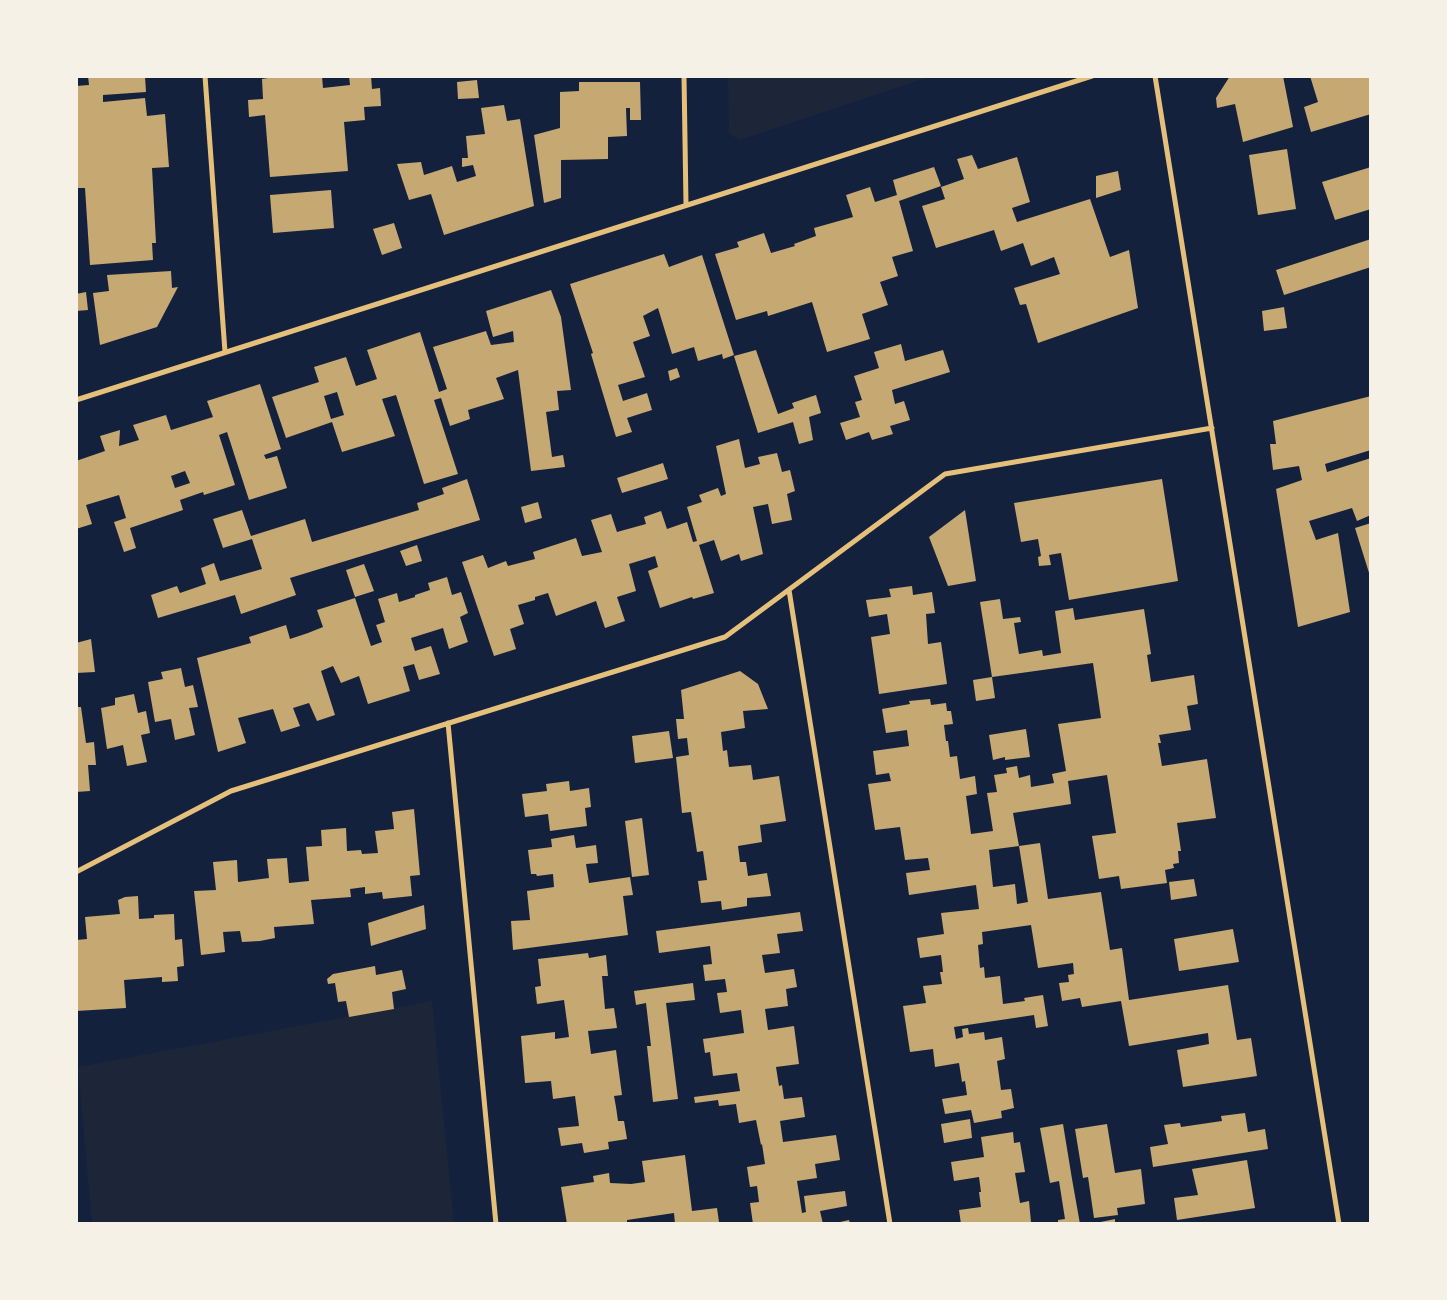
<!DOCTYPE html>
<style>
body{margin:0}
#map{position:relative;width:1447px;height:1300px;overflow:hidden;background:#14213d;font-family:"Work Sans",sans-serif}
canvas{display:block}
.frame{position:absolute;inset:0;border:78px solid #f6f1e7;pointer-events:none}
</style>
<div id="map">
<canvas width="1447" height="1300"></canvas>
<div class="frame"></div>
</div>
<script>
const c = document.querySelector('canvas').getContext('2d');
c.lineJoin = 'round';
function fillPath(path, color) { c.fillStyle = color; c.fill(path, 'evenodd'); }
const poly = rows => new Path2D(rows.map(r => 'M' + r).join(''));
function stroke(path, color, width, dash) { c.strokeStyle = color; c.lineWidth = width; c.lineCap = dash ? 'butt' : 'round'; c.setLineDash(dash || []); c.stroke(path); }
fillPath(poly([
 [728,76,932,76,739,140,729,133],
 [432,1001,454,1224,92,1224,78,1067]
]), '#1d2539');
fillPath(poly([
 [88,76,145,76,146,92,103,95,103,102,145,98,147,116,165,114,169,167,152,168,156,243,152,243,153,260,90,265,85,188,77,188,76,175,76,86,89,85],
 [268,76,322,76,323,88,350,85,349,76,371,76,372,89,380,88,381,106,364,107,365,120,344,122,348,171,270,177,265,115,249,117,248,100,263,99,262,79,268,78],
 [1230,76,1283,76,1293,127,1243,142,1235,104,1217,108,1216,98],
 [1310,76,1371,76,1371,114,1311,132,1304,107,1318,102],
 [477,80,479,98,458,99,457,82],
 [579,82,640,82,641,120,630,120,630,108,626,108,627,136,608,137,608,159,561,160,561,198,544,203,534,135,560,128,560,92,579,91],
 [504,105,507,121,520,119,534,206,444,235,431,194,409,200,397,164,421,162,424,175,452,166,457,182,476,176,473,165,462,167,462,158,468,158,466,136,485,134,481,108],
 [1287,149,1296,209,1258,215,1249,155],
 [972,155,978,169,1017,157,1030,202,1012,208,1017,222,1090,199,1110,257,1129,250,1138,308,1038,343,1026,304,1020,305,1014,288,1060,274,1054,257,1031,266,1023,243,1001,251,994,230,936,248,922,206,945,199,941,187,964,179,957,159],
 [934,167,941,186,899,201,913,251,892,257,898,276,880,282,888,305,862,314,870,339,827,352,812,302,768,316,767,311,736,320,715,254,739,247,737,242,764,233,771,253,795,246,794,244,816,236,814,228,853,217,846,195,870,187,875,202,897,195,893,180],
 [1371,167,1371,209,1335,220,1322,182],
 [1118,171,1121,190,1096,198,1096,176],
 [331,190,334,228,273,233,270,195],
 [394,223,402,248,382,255,373,229],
 [1371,239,1371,267,1284,295,1276,270],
 [664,254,669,267,702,255,734,355,723,359,722,354,698,361,694,347,672,354,658,308,643,316,650,336,633,342,645,377,618,385,623,401,647,393,652,410,627,418,632,432,616,437,591,354,593,353,570,284],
 [171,271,172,288,178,287,157,327,100,345,93,293,109,291,107,275],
 [551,290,561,317,571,390,557,391,559,410,546,412,552,457,563,455,565,467,531,471,518,370,496,378,504,399,468,410,470,419,450,426,441,398,434,400,458,474,424,484,396,395,382,399,395,436,342,452,332,422,286,438,272,397,319,382,314,367,346,357,356,386,377,379,367,350,420,332,439,392,447,389,433,347,486,331,491,345,514,342,513,331,493,337,486,311],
 [337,392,344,415,331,419,324,396],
 [86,292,88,310,76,311,76,294],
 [1284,307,1287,328,1264,331,1262,311],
 [901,344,905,361,943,350,950,372,892,390,895,404,904,401,910,420,890,426,893,434,872,440,869,432,846,440,840,423,860,417,855,402,862,400,854,376,879,368,874,352],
 [756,350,778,414,794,408,792,403,816,395,821,413,809,417,813,440,799,444,793,422,758,433,734,356],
 [677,368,680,377,670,381,668,371],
 [260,384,281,449,264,455,266,459,277,456,287,488,249,500,227,432,219,435,235,485,204,495,203,492,180,500,183,510,130,528,136,548,124,552,114,522,126,518,119,495,86,505,92,524,76,529,76,461,105,451,100,436,120,430,119,446,139,440,133,425,166,415,171,430,213,417,207,401],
 [185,471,190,483,175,488,171,476],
 [1371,396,1371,450,1325,464,1327,472,1371,458,1371,515,1357,521,1352,508,1309,521,1316,540,1338,533,1350,612,1298,627,1276,489,1302,480,1299,466,1273,470,1270,444,1276,444,1273,421],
 [739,439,745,468,760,464,758,457,777,453,782,472,790,470,795,491,787,494,792,520,772,524,768,504,753,507,763,554,741,561,739,554,721,561,714,540,699,545,714,593,693,599,692,597,660,608,648,571,658,567,655,556,629,564,636,591,617,597,625,621,605,628,596,601,556,616,548,593,535,597,535,600,518,605,524,624,510,629,516,649,494,656,462,562,483,555,488,568,506,561,508,566,535,559,533,552,576,538,582,556,602,552,591,520,611,514,617,532,646,524,644,517,661,511,667,529,687,522,693,542,697,541,687,507,702,502,699,495,718,488,721,496,726,494,716,446],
 [663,463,668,479,622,493,617,478],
 [467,479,480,520,290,578,296,595,241,614,235,595,158,618,151,595,177,586,180,593,206,584,201,568,214,563,220,581,262,569,252,539,223,548,213,519,242,510,251,536,305,519,312,542,419,510,417,503,444,494,442,488],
 [1162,479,1178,581,1069,600,1061,553,1049,555,1051,565,1039,566,1038,557,1041,556,1038,539,1021,542,1014,503],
 [538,502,542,518,525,523,521,507],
 [965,510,976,581,948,586,929,537],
 [1371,523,1371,576,1370,576,1355,528],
 [417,545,422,561,406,566,400,551],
 [364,564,374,591,355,597,346,570],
 [447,577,452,595,461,592,468,613,460,617,468,642,449,649,443,628,411,638,415,651,431,646,440,674,419,680,414,664,403,667,410,691,368,704,359,676,341,683,333,666,321,671,335,715,317,721,309,703,293,708,300,726,281,732,273,709,238,718,246,743,218,752,197,658,251,643,249,637,286,625,290,639,308,633,323,627,317,610,355,598,371,646,382,642,376,625,385,622,378,599,397,593,399,602,415,597,415,595,430,590,428,583],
 [912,586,913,595,932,592,935,613,926,614,928,644,941,642,947,684,879,694,871,637,890,634,887,614,869,617,866,600,891,597,889,589],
 [1000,599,1003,619,1020,617,1021,622,1014,623,1019,654,1042,650,1043,656,1061,653,1055,611,1073,608,1075,620,1144,609,1151,654,1147,655,1151,682,1194,675,1198,704,1187,706,1191,730,1159,735,1161,743,1158,743,1162,766,1207,759,1216,818,1177,823,1181,851,1178,851,1179,863,1173,864,1174,868,1165,870,1167,883,1121,889,1119,876,1099,879,1092,836,1116,833,1107,775,1068,781,1071,804,1013,813,1019,846,989,850,993,887,1015,884,1017,904,1028,902,1019,846,1040,843,1048,899,1101,892,1110,950,1122,948,1129,1000,1228,985,1237,1040,1251,1038,1257,1076,1183,1087,1177,1050,1209,1044,1208,1033,1129,1046,1121,1001,1082,1007,1080,998,1062,1001,1059,983,1069,982,1068,975,1074,974,1073,963,1038,968,1031,925,982,932,983,944,978,945,980,968,984,967,985,978,1000,976,1003,1004,1025,1001,1024,998,1043,995,1048,1026,1036,1028,1034,1015,954,1027,956,1039,963,1037,962,1029,968,1028,969,1034,984,1032,985,1040,1002,1037,1005,1059,997,1061,1001,1090,1011,1089,1014,1108,1001,1111,1002,1118,974,1123,971,1110,945,1114,942,1099,967,1095,965,1081,962,1082,959,1063,935,1067,933,1049,910,1052,903,1006,926,1003,923,986,942,984,940,972,943,972,941,955,920,958,917,938,944,934,941,913,979,909,976,885,909,895,906,873,930,870,928,858,905,860,900,827,875,830,868,784,891,781,889,773,876,775,873,751,909,746,907,730,886,733,882,709,910,704,909,701,930,699,931,705,946,703,947,711,951,711,953,724,944,725,946,741,948,741,950,757,957,756,960,779,975,776,977,794,966,796,971,834,993,831,987,793,997,792,994,775,1007,773,1006,768,1017,766,1019,778,1030,775,1031,787,1054,783,1052,774,1066,771,1058,724,1101,718,1093,663,992,677,980,602],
 [91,639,95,672,76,673,76,643],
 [181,668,185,687,193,685,198,707,189,708,195,735,175,740,171,719,155,722,148,682,163,679,161,672],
 [740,671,758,684,768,709,743,711,745,728,721,732,723,751,727,750,729,767,751,765,753,780,779,776,786,821,760,825,762,842,738,846,740,862,746,862,748,876,767,873,771,896,747,898,747,906,722,910,721,901,701,903,698,881,707,880,703,851,697,852,691,812,682,813,676,757,689,755,687,738,678,739,676,719,684,719,681,690],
 [992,677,995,698,976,701,973,680],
 [134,694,138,713,146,711,150,733,141,735,147,762,127,766,123,745,107,749,101,708,115,705,115,698],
 [76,707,81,707,86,743,94,742,96,765,88,765,90,791,76,792],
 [1026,729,1030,757,1005,760,1005,757,993,760,989,735],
 [669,731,673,758,635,763,632,736],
 [569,781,570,791,589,788,591,807,585,808,587,826,550,831,548,814,525,817,522,794,547,791,546,784],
 [414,809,420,875,410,876,412,896,383,899,382,892,365,894,365,887,350,889,351,897,311,900,314,924,274,927,275,938,260,941,242,942,240,931,223,932,225,952,201,955,194,891,216,890,213,862,237,860,238,882,269,878,267,859,287,858,289,883,309,881,306,847,322,846,321,830,346,828,347,851,361,850,362,854,378,853,375,831,394,829,392,812],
 [642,818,649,875,632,877,625,821],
 [574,835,576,848,596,845,598,863,586,864,589,883,630,877,633,895,623,896,628,935,513,950,511,921,530,920,527,891,554,887,553,874,537,876,536,874,531,874,528,850,552,847,551,839],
 [1194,879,1197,896,1171,900,1169,882],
 [138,896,139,919,154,918,154,915,174,914,175,940,182,939,184,966,177,967,178,981,162,982,162,977,124,980,126,1008,76,1011,76,940,87,939,85,917,120,914,118,900,125,897],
 [424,905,426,929,371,946,368,923],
 [800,912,803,931,777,934,780,953,762,955,765,973,794,969,797,987,786,989,788,1006,765,1009,768,1030,794,1026,799,1064,776,1067,779,1086,782,1085,784,1099,802,1097,805,1117,780,1121,783,1142,836,1135,840,1160,815,1164,817,1178,797,1181,802,1213,806,1212,804,1196,845,1191,847,1206,820,1211,823,1224,753,1224,750,1203,759,1202,757,1186,750,1187,747,1167,765,1164,762,1144,761,1145,756,1120,739,1123,736,1104,719,1106,718,1100,695,1103,694,1097,740,1091,737,1073,713,1076,710,1052,705,1053,703,1039,744,1033,741,1010,720,1013,717,993,727,992,725,979,705,981,703,965,712,964,710,946,659,953,656,931],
 [1233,929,1239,962,1179,971,1174,939],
 [588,953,589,958,606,955,608,976,602,976,605,1009,614,1008,617,1028,588,1031,591,1054,616,1050,622,1095,614,1096,616,1107,618,1121,624,1121,627,1139,608,1142,609,1149,584,1153,582,1143,561,1146,558,1128,579,1126,575,1096,553,1099,551,1081,525,1083,521,1036,555,1032,555,1039,569,1037,564,1000,537,1004,535,987,541,986,538,959],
 [375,966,376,975,402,970,406,989,392,992,394,1009,349,1017,346,1001,338,1002,335,983,328,984,327,979,333,974],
 [693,983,695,1000,666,1003,678,1099,653,1102,647,1046,651,1046,646,1003,636,1005,634,991],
 [1245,1113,1248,1132,1265,1129,1268,1149,1153,1167,1150,1147,1168,1144,1164,1125,1180,1123,1181,1127,1222,1121,1221,1116],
 [970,1119,972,1138,944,1143,941,1124],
 [1063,1124,1072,1179,1080,1224,1058,1224,1058,1220,1065,1219,1059,1181,1050,1183,1040,1128],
 [1107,1124,1115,1173,1141,1169,1145,1204,1117,1208,1118,1215,1094,1218,1088,1177,1083,1178,1075,1129],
 [1013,1132,1014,1143,1020,1142,1025,1172,1015,1173,1020,1203,1029,1201,1031,1222,1019,1224,961,1224,959,1210,981,1207,979,1192,981,1192,979,1177,954,1181,951,1162,984,1157,981,1137],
 [685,1155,692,1211,717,1208,719,1222,675,1224,674,1213,627,1220,627,1224,567,1224,561,1187,594,1182,593,1176,609,1173,610,1183,631,1184,645,1182,642,1161],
 [1247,1160,1255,1208,1177,1220,1174,1198,1198,1195,1192,1169],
 [1115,1219,1115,1224,1096,1224,1096,1223],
 [849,1220,850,1224,836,1224,836,1223]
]), '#c6a872');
stroke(poly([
 [205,76,225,352],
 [684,76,686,205],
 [1155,76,1339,1224],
 [76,400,1092,76],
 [789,590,890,1224],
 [448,723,496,1224],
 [76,872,231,791,725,637,945,474,1212,428]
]), '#e5c07b', 5);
</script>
